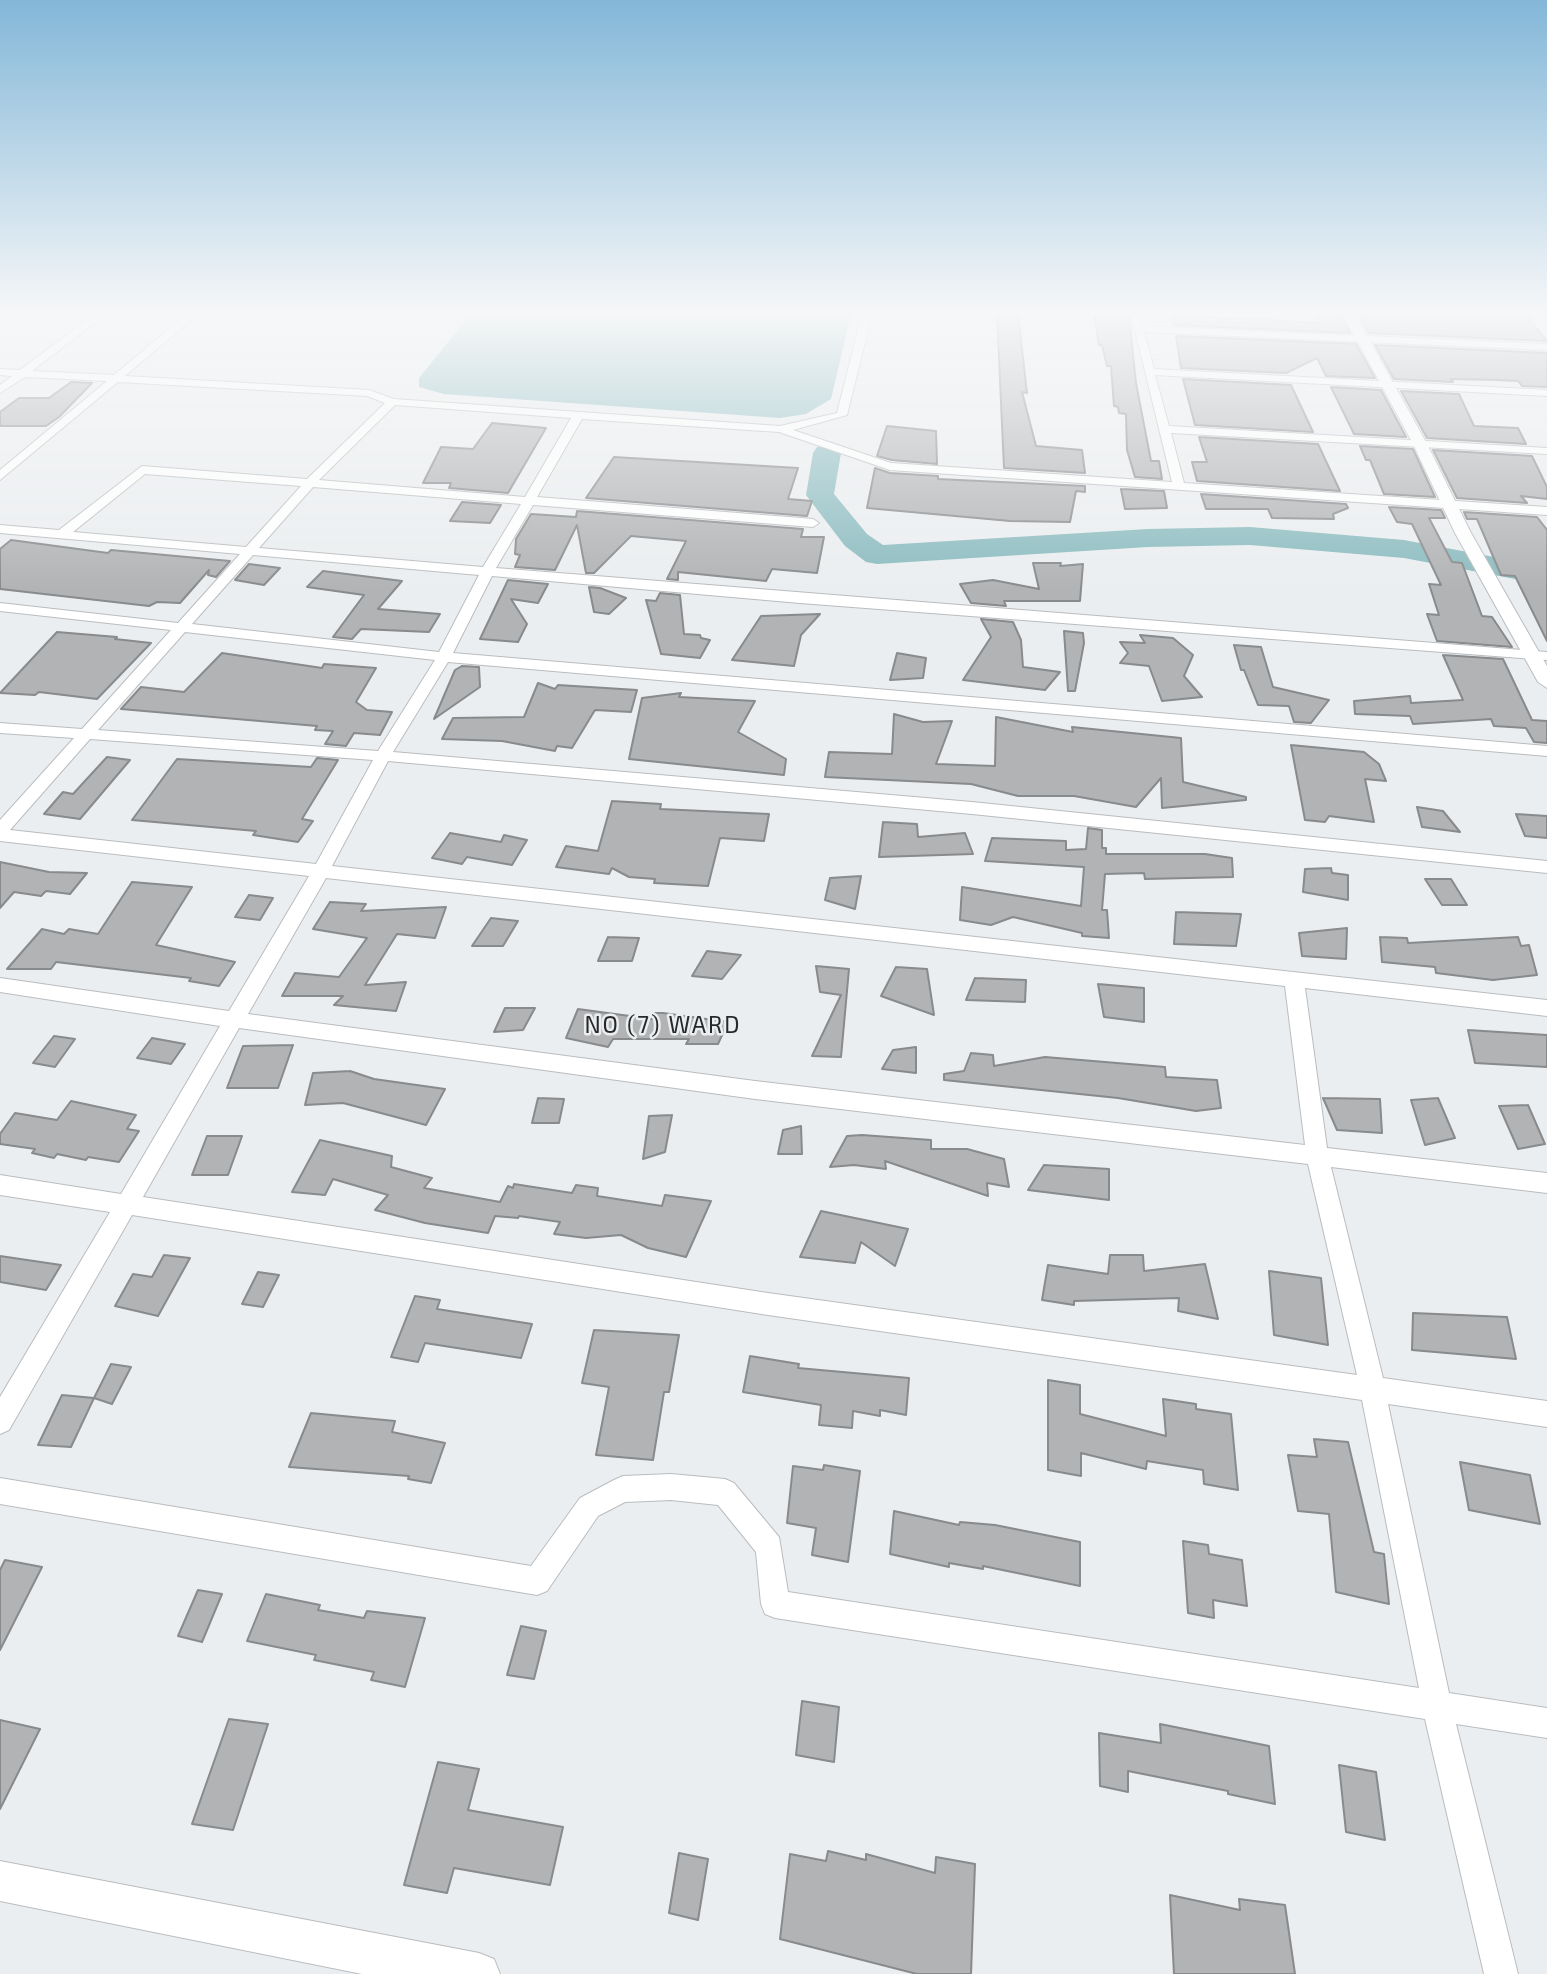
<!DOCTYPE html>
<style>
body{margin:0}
canvas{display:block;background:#ebeef0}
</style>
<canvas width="1547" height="1974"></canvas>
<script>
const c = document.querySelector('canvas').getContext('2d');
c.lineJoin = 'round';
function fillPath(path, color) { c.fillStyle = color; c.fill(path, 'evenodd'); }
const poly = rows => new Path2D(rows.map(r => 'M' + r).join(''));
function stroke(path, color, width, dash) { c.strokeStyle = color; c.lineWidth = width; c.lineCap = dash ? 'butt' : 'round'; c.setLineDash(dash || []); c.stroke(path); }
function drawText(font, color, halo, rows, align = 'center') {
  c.font = font + ' "Exo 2",sans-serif'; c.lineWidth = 5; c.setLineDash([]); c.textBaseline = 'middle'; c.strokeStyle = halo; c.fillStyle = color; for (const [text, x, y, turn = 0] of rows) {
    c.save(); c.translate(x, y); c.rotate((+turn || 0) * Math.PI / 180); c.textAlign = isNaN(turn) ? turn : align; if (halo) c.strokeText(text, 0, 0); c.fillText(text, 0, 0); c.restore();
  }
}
fillPath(poly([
 [471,314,851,314,831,399,806,414,780,418,444,394,419,387,419,378]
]), '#8cbcc0');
fillPath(poly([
 [827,445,837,447,841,453,834,494,867,534,883,545,1148,529,1250,527,1404,540,1547,567,1547,585,1404,558,1250,545,1148,547,877,564,866,562,845,546,806,495,813,453,817,447,827,445]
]), '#8cbcc0');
const building = poly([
 [997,314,1018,314,1027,393,1022,392,1036,446,1082,450,1085,473,1004,468,997,314],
 [1094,314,1129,317,1136,383,1151,461,1159,461,1162,479,1135,477,1127,450,1126,414,1119,413,1118,407,1114,406,1111,366,1107,366,1102,345,1099,345,1094,314],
 [1316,314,1340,314,1350,333,1174,325,1172,315,1320,323,1316,314],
 [1358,314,1525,314,1547,341,1369,333,1358,314],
 [1176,336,1356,344,1375,378,1326,376,1317,358,1286,373,1181,368,1176,336],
 [1375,345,1547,353,1547,387,1522,386,1518,381,1497,380,1451,379,1453,382,1394,379,1375,345],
 [1183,379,1291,385,1313,432,1195,425,1183,379],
 [71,382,92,383,59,417,46,426,0,426,0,412,19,398,49,398,71,382],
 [1331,387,1381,390,1406,437,1354,434,1331,387],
 [1401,391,1459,394,1474,426,1518,428,1526,444,1427,438,1401,391],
 [492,423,546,428,508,493,449,488,451,483,423,483,441,447,473,449,492,423],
 [887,426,936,431,937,464,892,460,877,456,887,426],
 [1199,437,1318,444,1340,491,1197,481,1192,462,1207,462,1199,437],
 [1360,446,1413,449,1435,497,1384,494,1370,460,1366,460,1360,446],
 [1433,450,1532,456,1547,487,1547,499,1521,496,1527,503,1457,498,1433,450],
 [614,457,798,468,788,499,812,501,807,516,586,498,614,457],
 [875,468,890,473,938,476,938,479,1085,486,1085,492,1076,491,1070,522,1010,521,867,508,875,468],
 [1121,489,1164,491,1167,508,1125,509,1121,489],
 [1201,494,1346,504,1348,508,1333,514,1334,519,1272,518,1268,509,1206,509,1201,494],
 [462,502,501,505,490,523,450,521,462,502],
 [1389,507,1441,510,1445,518,1429,518,1452,562,1462,563,1482,616,1492,617,1512,647,1437,641,1427,614,1439,615,1429,584,1441,585,1412,524,1397,522,1389,507],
 [577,511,803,529,801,537,824,537,817,573,772,569,766,581,678,572,678,580,667,579,686,541,631,536,594,573,586,573,577,525,555,570,515,567,520,555,515,554,516,539,531,514,576,517,577,511],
 [1464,512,1537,517,1547,530,1547,641,1515,576,1501,575,1477,519,1467,519,1464,512],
 [11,540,108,553,111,550,230,561,216,577,208,575,209,570,180,603,157,602,149,606,0,589,0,549,11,540],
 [1033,563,1061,563,1060,566,1083,564,1080,601,1004,601,1006,606,971,603,960,584,993,580,1039,589,1033,563],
 [249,564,280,568,264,585,235,580,249,564],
 [323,571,402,581,378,609,440,614,429,632,361,629,352,639,333,637,364,595,307,587,323,571],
 [508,580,548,584,538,603,511,599,527,624,518,642,480,639,508,580],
 [589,587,600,588,626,598,609,614,594,612,589,587],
 [660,593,680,595,684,634,700,635,701,638,710,640,700,658,661,654,646,600,656,601,660,593],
 [820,614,801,635,794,666,732,660,761,616,820,614],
 [981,619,1013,622,1021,640,1023,667,1060,672,1045,690,963,680,991,637,981,619],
 [1064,631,1083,633,1084,643,1075,691,1068,691,1064,631],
 [57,632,117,637,115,639,151,643,97,699,39,692,35,695,0,693,57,632],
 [1140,635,1173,638,1193,655,1184,676,1202,697,1162,701,1149,666,1120,663,1128,653,1120,642,1145,643,1140,635],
 [1234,645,1261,647,1273,687,1329,700,1311,723,1294,722,1289,706,1258,705,1244,670,1241,670,1234,645],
 [222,653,322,668,324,664,376,668,356,702,367,710,392,712,380,735,354,733,346,746,325,744,333,731,315,730,317,726,121,709,141,687,184,692,222,653],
 [897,653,926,658,923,678,890,680,897,653],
 [1443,655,1503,659,1532,720,1547,721,1547,743,1534,742,1526,728,1494,726,1491,719,1413,724,1410,716,1355,714,1354,701,1410,696,1411,703,1463,700,1443,655],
 [462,666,479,667,480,687,434,719,455,670,462,666],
 [538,683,555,689,558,685,637,690,631,712,595,710,572,748,557,746,555,751,502,741,442,739,453,718,524,717,538,683],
 [681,693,679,697,755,701,738,732,786,759,784,775,629,759,642,698,681,693],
 [894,714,923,722,952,721,936,764,995,766,996,717,1073,732,1072,727,1181,738,1183,782,1246,797,1246,800,1162,808,1161,778,1136,807,1074,796,1018,796,971,784,825,777,829,752,892,754,894,714],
 [1291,745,1364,752,1379,764,1386,781,1365,779,1374,822,1329,816,1325,822,1305,820,1291,745],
 [107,757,130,760,80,819,44,814,63,792,73,794,107,757],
 [317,758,338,760,302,819,313,821,298,842,253,835,256,831,132,820,177,759,311,767,317,758],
 [612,801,661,804,660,809,769,814,764,841,720,838,708,886,654,883,655,879,629,877,612,868,609,874,556,867,566,846,598,851,612,801],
 [1417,807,1443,811,1460,832,1422,827,1417,807],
 [1516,814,1547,816,1547,838,1525,836,1516,814],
 [883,822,917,824,918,837,965,833,973,854,879,857,883,822],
 [1088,828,1102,830,1102,848,1106,848,1106,854,1205,854,1232,858,1233,877,1145,879,1144,873,1105,874,1102,910,1107,910,1109,938,1082,936,1082,933,1013,917,991,925,960,920,962,887,1081,906,1084,867,985,861,992,838,1066,841,1066,850,1086,849,1088,828],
 [450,833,501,842,504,835,527,840,512,865,467,857,462,864,432,858,450,833],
 [0,862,49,872,87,873,70,894,46,891,41,896,14,892,0,908,0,862],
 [1331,868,1332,873,1348,875,1348,900,1303,892,1305,869,1331,868],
 [861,876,855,909,825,900,830,878,861,876],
 [1425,879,1451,879,1467,905,1442,905,1425,879],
 [132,882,192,887,156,945,235,962,219,986,189,981,191,978,56,962,51,969,7,969,42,929,64,934,69,929,98,934,132,882],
 [249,895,273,898,260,920,235,917,249,895],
 [330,902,366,904,361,911,446,907,435,938,397,934,365,985,406,982,396,1011,334,1005,343,996,282,996,295,973,339,977,367,938,313,929,330,902],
 [1176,912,1241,914,1236,946,1174,944,1176,912],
 [491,918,518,921,503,946,472,946,491,918],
 [1347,928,1346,959,1302,956,1299,933,1347,928],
 [608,937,639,938,632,961,598,961,608,937],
 [1380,937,1407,938,1408,943,1518,937,1521,946,1529,945,1537,975,1493,980,1436,973,1435,967,1382,962,1380,937],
 [707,951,741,955,722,979,692,976,707,951],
 [816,966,849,969,841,1057,812,1056,841,995,820,992,816,966],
 [896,967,927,969,934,1015,881,996,896,967],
 [975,978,1026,980,1025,1002,966,1000,975,978],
 [1098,984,1144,988,1144,1022,1104,1017,1098,984],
 [505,1008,535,1008,523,1030,494,1032,505,1008],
 [578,1009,652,1019,655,1013,663,1013,728,1022,718,1044,686,1044,689,1039,613,1039,608,1047,566,1038,578,1009],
 [1468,1030,1547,1035,1547,1067,1475,1063,1468,1030],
 [54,1036,75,1039,55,1067,33,1063,54,1036],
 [152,1038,185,1044,171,1064,137,1058,152,1038],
 [293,1045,278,1088,227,1088,243,1046,293,1045],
 [916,1047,916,1073,882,1069,893,1050,916,1047],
 [971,1053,993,1055,994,1066,1045,1057,1165,1067,1166,1077,1217,1080,1221,1108,1196,1111,1118,1098,944,1080,944,1074,964,1071,971,1053],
 [350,1071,374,1079,445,1089,426,1125,343,1103,305,1105,313,1073,350,1071],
 [538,1098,564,1099,559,1123,532,1123,538,1098],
 [1323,1098,1380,1099,1382,1133,1337,1130,1323,1098],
 [1438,1098,1455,1138,1425,1145,1411,1100,1438,1098],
 [71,1101,136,1115,127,1129,139,1131,119,1162,88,1157,86,1160,57,1154,54,1158,32,1153,35,1149,0,1144,0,1134,15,1113,57,1120,71,1101],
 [1528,1105,1545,1144,1518,1149,1499,1106,1528,1105],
 [672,1115,665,1152,643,1159,649,1116,672,1115],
 [801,1126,802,1154,778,1154,783,1130,801,1126],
 [862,1135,931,1140,931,1149,967,1149,1004,1159,1009,1187,987,1183,988,1196,885,1161,886,1169,854,1165,830,1167,847,1136,862,1135],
 [207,1136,242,1136,228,1175,192,1175,207,1136],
 [320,1140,392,1156,391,1167,432,1178,424,1188,500,1202,508,1186,513,1188,514,1184,572,1193,576,1185,598,1188,597,1196,662,1206,665,1195,711,1201,686,1257,648,1248,621,1235,586,1238,554,1234,560,1222,519,1216,518,1218,495,1216,488,1233,425,1223,375,1210,388,1195,333,1179,325,1195,292,1192,320,1140],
 [1044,1165,1109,1169,1109,1200,1028,1190,1044,1165],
 [821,1211,908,1229,895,1266,861,1242,855,1263,800,1257,821,1211],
 [164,1255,190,1258,158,1316,115,1306,133,1274,152,1277,164,1255],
 [1110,1255,1143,1255,1144,1271,1205,1264,1218,1319,1178,1311,1179,1298,1074,1301,1074,1305,1042,1300,1048,1265,1108,1274,1110,1255],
 [0,1256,61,1265,46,1290,0,1282,0,1256],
 [1269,1271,1321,1278,1328,1345,1274,1335,1269,1271],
 [258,1272,279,1275,263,1307,242,1304,258,1272],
 [415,1296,440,1300,437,1309,532,1324,521,1358,425,1343,418,1362,391,1357,415,1296],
 [1413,1313,1507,1317,1516,1359,1412,1350,1413,1313],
 [594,1330,679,1335,669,1392,664,1392,653,1460,596,1455,609,1387,582,1383,594,1330],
 [750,1356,799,1364,798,1368,909,1378,906,1415,880,1410,880,1416,853,1411,852,1428,819,1425,821,1405,743,1392,750,1356],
 [111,1364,131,1367,112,1404,94,1398,111,1364],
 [1048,1380,1080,1385,1080,1414,1166,1436,1163,1399,1196,1404,1196,1409,1231,1414,1238,1490,1204,1484,1203,1470,1147,1461,1146,1469,1081,1453,1081,1476,1048,1470,1048,1380],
 [62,1395,94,1398,71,1447,38,1445,62,1395],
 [311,1413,395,1421,392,1432,445,1443,431,1483,408,1479,409,1476,289,1467,311,1413],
 [1314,1439,1348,1442,1374,1552,1384,1554,1389,1604,1336,1592,1329,1514,1298,1511,1288,1455,1317,1457,1314,1439],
 [1460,1462,1530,1475,1540,1524,1469,1510,1460,1462],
 [824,1465,860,1471,848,1562,812,1555,816,1528,787,1523,793,1466,823,1470,824,1465],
 [894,1511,959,1525,960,1522,995,1525,1080,1542,1080,1586,983,1566,983,1569,949,1563,949,1567,890,1554,894,1511],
 [1183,1541,1208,1545,1209,1554,1242,1560,1247,1606,1213,1600,1214,1618,1188,1613,1183,1541],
 [5,1560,42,1567,0,1650,0,1570,5,1560],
 [198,1590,222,1594,202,1642,178,1636,198,1590],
 [266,1594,320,1605,318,1610,364,1618,367,1611,425,1618,405,1687,371,1680,374,1672,314,1660,316,1655,247,1641,266,1594],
 [521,1626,546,1631,534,1679,507,1675,521,1626],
 [802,1701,839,1707,834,1762,796,1755,802,1701],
 [229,1719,268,1724,233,1830,192,1824,229,1719],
 [0,1720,40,1729,0,1809,0,1720],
 [1160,1724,1269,1746,1275,1804,1228,1794,1228,1791,1128,1771,1128,1792,1100,1786,1099,1733,1161,1743,1160,1724],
 [438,1762,479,1769,468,1810,563,1827,550,1885,454,1868,447,1893,404,1885,438,1762],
 [1339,1765,1376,1772,1385,1840,1346,1832,1339,1765],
 [828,1851,866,1860,866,1854,935,1873,936,1857,975,1864,971,1974,917,1974,780,1939,790,1854,826,1861,828,1851],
 [679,1853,708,1859,698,1920,669,1913,679,1853],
 [1170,1895,1240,1910,1239,1899,1285,1905,1295,1974,1174,1974,1170,1895]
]);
fillPath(building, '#b1b3b5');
stroke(building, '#888a8c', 2);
const minor = poly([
 [95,314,106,314,32,371,114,375,187,314,198,314,125,376,369,390,394,399,780,426,837,413,862,314,872,314,847,415,793,430,891,463,1172,482,1131,314,1141,314,1142,326,1547,344,1547,350,1144,332,1154,369,1547,390,1547,396,1155,375,1169,426,1547,448,1547,454,1171,433,1184,483,1547,507,1547,515,890,470,779,432,582,419,537,497,813,519,819,523,813,527,533,505,496,568,1547,652,1547,660,800,603,492,576,453,653,1547,746,1547,756,448,662,393,752,972,802,1547,861,1547,873,972,814,388,761,332,866,1547,1000,1547,1016,1305,988,1327,1148,1547,1173,1547,1193,1331,1167,1383,1378,1547,1401,1547,1427,1388,1404,1449,1693,1547,1708,1547,1738,1456,1724,1518,1974,1484,1974,1425,1719,775,1618,765,1614,761,1604,756,1552,718,1505,671,1500,625,1502,598,1516,547,1591,537,1595,0,1504,0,1478,531,1566,580,1498,614,1480,623,1476,671,1474,725,1479,734,1483,779,1537,788,1592,1419,1688,1362,1400,768,1315,132,1215,9,1430,0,1434,0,1397,110,1212,0,1195,0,1175,121,1194,220,1026,0,992,0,978,229,1011,309,876,0,841,0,820,74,738,0,733,0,723,82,729,171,630,0,611,0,603,178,623,240,554,0,533,0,525,59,530,142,466,307,479,385,403,367,396,118,382,0,480,0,470,107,381,25,377,0,393,0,385,12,376,0,375,0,369,20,370,95,314],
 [395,405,571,418,525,497,319,480,395,405],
 [145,474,301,486,246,547,73,532,145,474],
 [313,487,521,504,483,567,259,548,313,487],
 [253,555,479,575,439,652,192,624,253,555],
 [185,632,435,660,378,751,98,730,185,632],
 [90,739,373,760,316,864,10,830,90,739],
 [326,878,1285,986,1305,1145,755,1081,248,1014,326,878],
 [239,1028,755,1099,1308,1164,1357,1375,768,1293,143,1197,239,1028]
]);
const tertiary = poly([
 [1343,314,1355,314,1427,444,1471,533,1547,666,1547,688,1538,682,1455,533,1413,444,1343,314],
 [0,1861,479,1953,494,1959,500,1974,362,1974,0,1901,0,1861]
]);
stroke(minor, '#babcbe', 2);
stroke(tertiary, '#babcbe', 2);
fillPath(minor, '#fff');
fillPath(tertiary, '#fff');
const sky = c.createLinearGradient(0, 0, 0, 590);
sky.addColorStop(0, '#83b7d8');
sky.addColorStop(0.53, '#f6f7f8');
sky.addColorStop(1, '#f6f7f800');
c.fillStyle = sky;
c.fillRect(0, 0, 1547, 590);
c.letterSpacing = '2px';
drawText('23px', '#272829', '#ebeef0', [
 ["NO (7) WARD",663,1025]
]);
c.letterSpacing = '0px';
</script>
